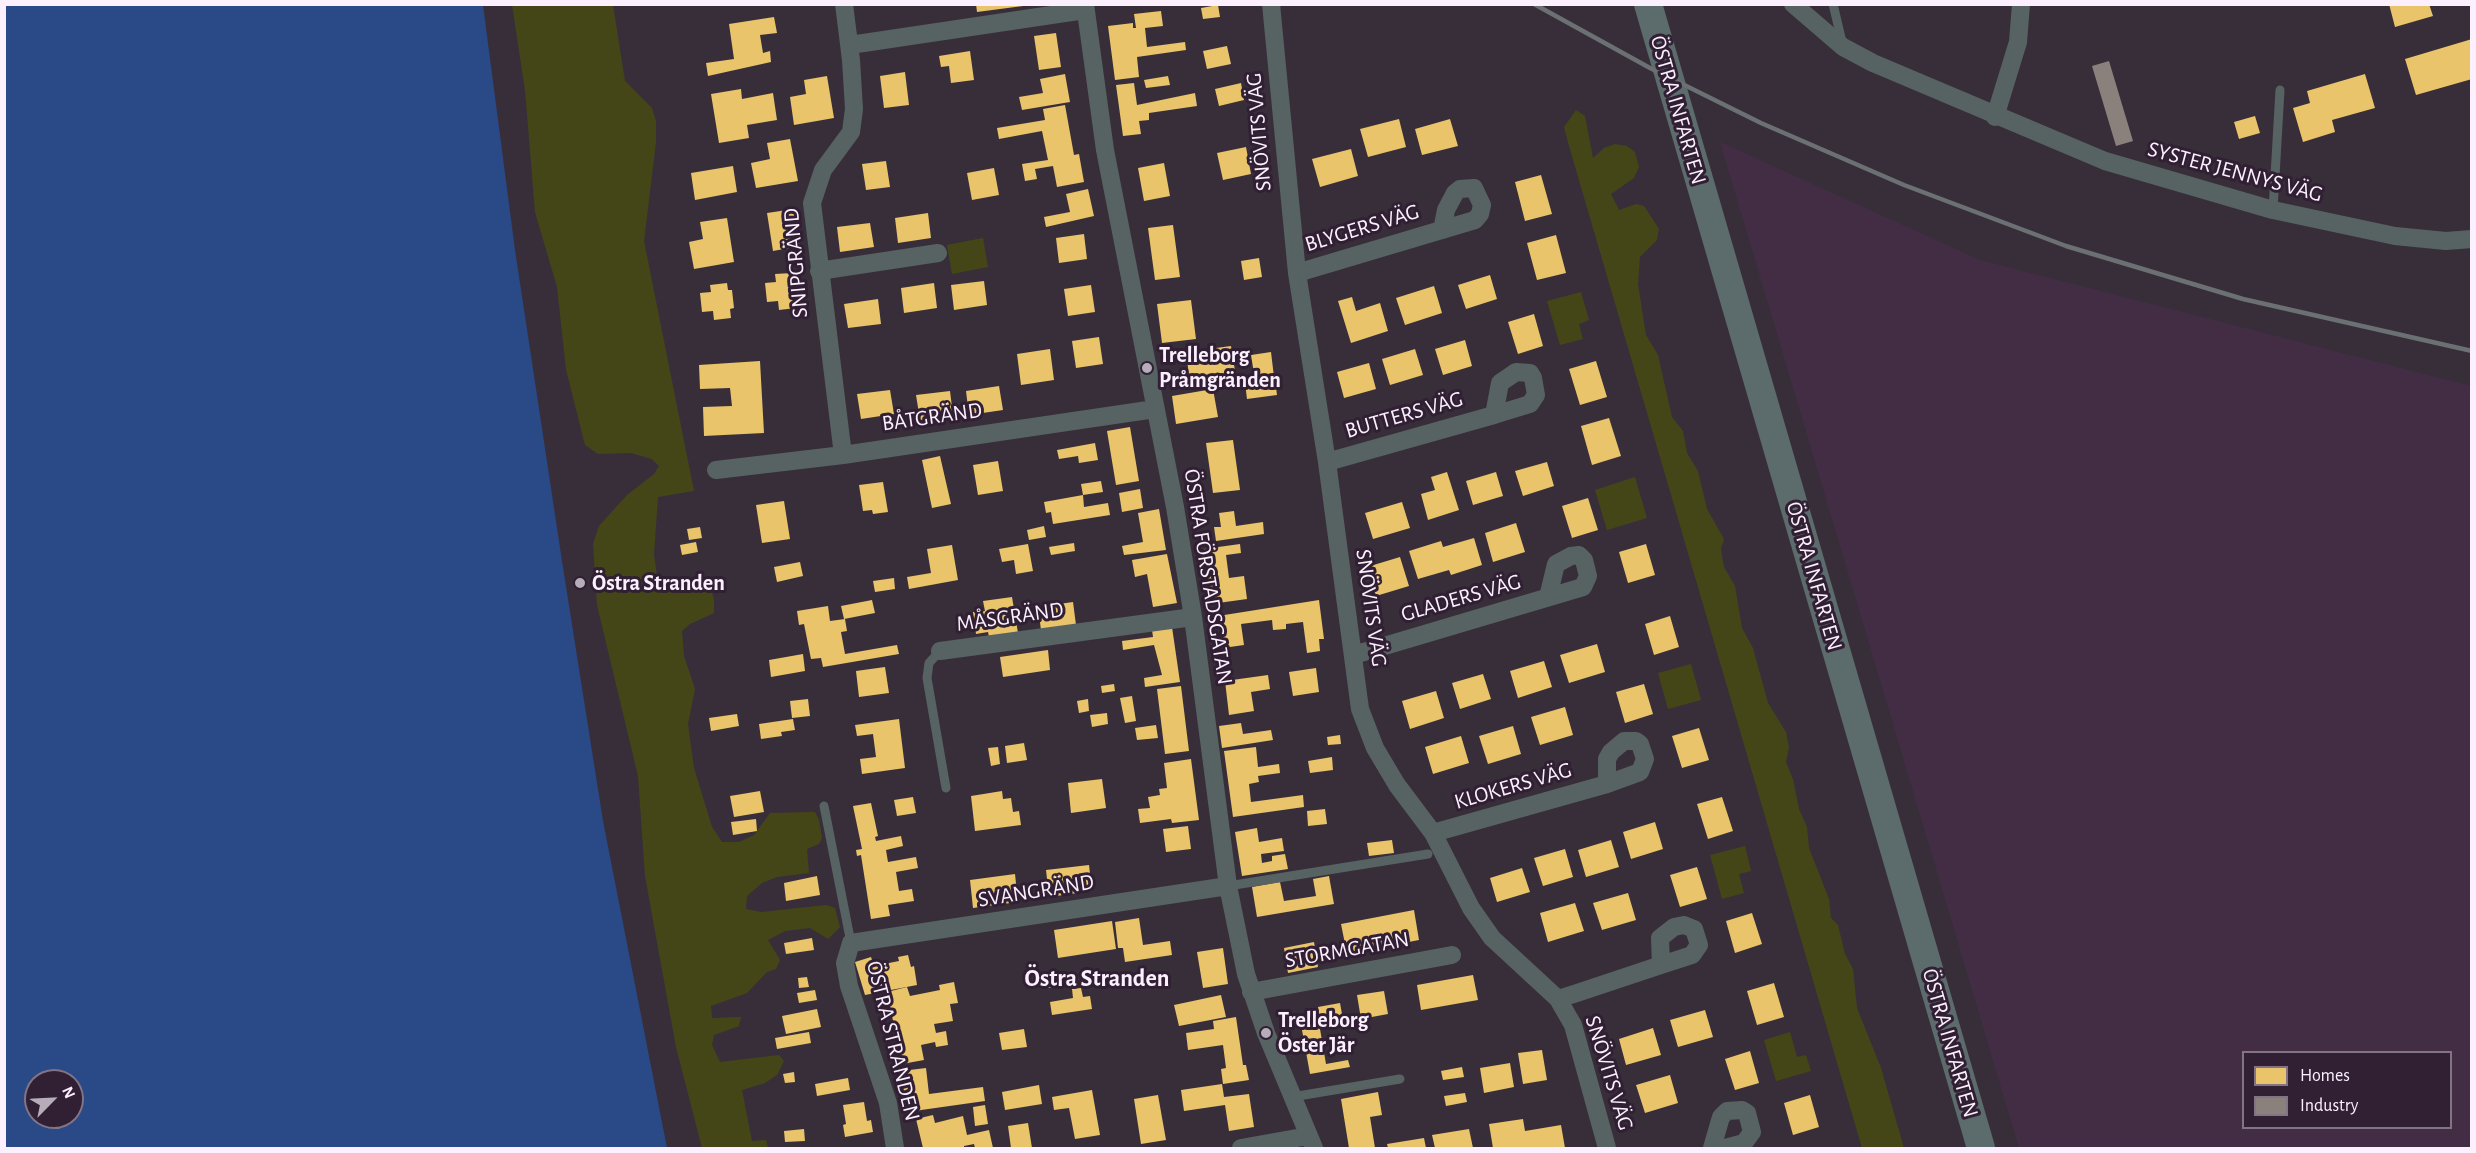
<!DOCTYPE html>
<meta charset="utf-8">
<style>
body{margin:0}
#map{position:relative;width:2476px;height:1153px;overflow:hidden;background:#382e3a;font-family:"Alegreya Sans",sans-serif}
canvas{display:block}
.frame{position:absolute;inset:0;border:6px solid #fcf0fe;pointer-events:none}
.legend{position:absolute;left:2242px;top:1051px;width:210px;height:78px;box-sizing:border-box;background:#311f34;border:2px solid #827385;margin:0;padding:8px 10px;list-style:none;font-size:18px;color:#fcf0fe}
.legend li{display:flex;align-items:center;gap:12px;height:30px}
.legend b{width:30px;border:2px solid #827385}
.north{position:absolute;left:24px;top:1069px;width:60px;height:60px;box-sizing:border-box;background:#311f34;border:2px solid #827385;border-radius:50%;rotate:66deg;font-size:16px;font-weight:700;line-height:24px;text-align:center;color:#fcf0fe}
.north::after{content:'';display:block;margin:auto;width:21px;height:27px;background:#b7acb9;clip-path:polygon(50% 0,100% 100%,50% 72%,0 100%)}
</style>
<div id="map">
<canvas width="2476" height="1153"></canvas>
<div class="frame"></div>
<ul class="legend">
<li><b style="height:16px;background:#e9c46a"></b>Homes</li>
<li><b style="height:16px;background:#8a817c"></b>Industry</li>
</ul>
<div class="north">N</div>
</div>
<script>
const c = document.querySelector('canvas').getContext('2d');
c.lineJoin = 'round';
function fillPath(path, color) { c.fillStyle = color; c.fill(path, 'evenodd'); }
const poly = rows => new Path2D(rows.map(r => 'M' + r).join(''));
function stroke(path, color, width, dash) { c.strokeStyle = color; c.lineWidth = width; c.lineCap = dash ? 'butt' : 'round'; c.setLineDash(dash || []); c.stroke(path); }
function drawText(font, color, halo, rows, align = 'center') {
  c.font = font + ' "Alegreya Sans",sans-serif'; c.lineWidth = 6; c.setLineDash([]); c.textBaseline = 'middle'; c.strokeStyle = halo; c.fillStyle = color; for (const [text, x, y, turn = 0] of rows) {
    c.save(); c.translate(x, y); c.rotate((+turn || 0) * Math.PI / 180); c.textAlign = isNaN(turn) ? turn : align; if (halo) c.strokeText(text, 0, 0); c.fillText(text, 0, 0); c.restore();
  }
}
fillPath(poly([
 [1720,142,1980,260,2471,386,2471,1148,2019,1148],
 [2244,1052,2450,1052,2450,1128,2244,1128]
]), '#422d45');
fillPath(poly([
 [512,5,613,5,625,81,652,108,656,121,656,142,644,241,694,491,658,497,654,555,659,589,709,579,714,600,714,613,690,624,682,631,684,656,695,689,688,724,694,768,712,827,722,842,739,842,754,835,770,813,815,812,819,820,822,838,819,844,807,849,809,873,777,877,762,883,747,896,746,909,761,912,826,905,835,908,840,927,828,939,810,928,785,931,768,940,780,960,776,969,767,972,747,993,711,1006,712,1018,741,1017,739,1026,714,1035,712,1045,720,1062,779,1055,784,1061,777,1075,765,1083,742,1090,752,1141,766,1140,768,1148,702,1148,676,1047,645,876,638,776,597,605,593,544,599,526,627,495,654,474,659,466,652,459,631,453,598,454,585,445,566,369,557,287,535,212,525,90],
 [1576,110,1585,116,1593,158,1604,148,1615,144,1627,146,1635,152,1639,167,1634,178,1611,194,1619,210,1636,204,1644,206,1659,229,1657,240,1640,257,1638,284,1646,335,1658,355,1672,417,1683,431,1687,453,1698,471,1707,509,1724,539,1721,549,1724,567,1735,586,1742,628,1753,648,1768,703,1786,732,1789,747,1786,762,1793,779,1799,809,1807,827,1809,848,1829,899,1831,918,1838,925,1845,954,1853,969,1857,1008,1881,1068,1904,1148,1862,1148,1569,146,1564,127],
 [983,238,988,267,952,274,947,245],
 [1581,292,1589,320,1579,324,1583,339,1560,345,1547,301],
 [1635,477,1647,518,1607,530,1595,490],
 [1691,664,1701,700,1668,709,1658,673],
 [1745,846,1751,871,1739,874,1744,893,1722,899,1710,855],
 [1790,1032,1797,1057,1806,1055,1811,1071,1776,1081,1764,1040]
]), '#454617');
fillPath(poly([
 [5,4,483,5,515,250,562,561,603,821,667,1148,5,1148],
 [36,1081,72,1081,72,1117,36,1117]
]), '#294987');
fillPath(poly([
 [976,4,1023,4,1023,6,977,12],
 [2389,4,2429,4,2433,16,2395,27],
 [1218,5,1220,17,1203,19,1201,8],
 [1161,11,1163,26,1145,28,1147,47,1185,42,1186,50,1137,57,1139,77,1115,80,1108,26,1133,23,1133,28,1136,28,1134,14],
 [774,17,777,33,760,35,763,53,770,51,771,62,708,76,706,63,734,59,729,24],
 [1056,33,1061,67,1039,70,1034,36],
 [2472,39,2472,79,2416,95,2405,59],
 [1227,46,1231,64,1207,69,1203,51],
 [970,51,974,80,951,83,949,66,941,67,939,56],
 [905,72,909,105,884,108,880,76],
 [1065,74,1070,102,1022,110,1019,97,1043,93,1040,79],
 [2365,74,2375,108,2332,120,2335,132,2303,142,2293,108,2310,103,2307,91],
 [827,76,834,118,794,125,790,97,806,94,804,80],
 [1168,76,1170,85,1146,88,1144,80],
 [1134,83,1137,105,1195,93,1197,106,1149,113,1149,120,1139,121,1141,134,1123,136,1116,85],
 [1241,83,1244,100,1219,106,1215,89],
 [741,89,742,99,773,93,777,120,747,125,749,138,719,143,711,94],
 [1065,105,1074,155,1079,154,1084,182,1057,187,1053,166,1035,169,1037,179,1025,181,1022,164,1048,160,1042,131,999,139,997,128,1045,120,1043,109],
 [2255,116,2260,133,2239,139,2234,122],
 [1399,119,1406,147,1368,157,1360,129],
 [1450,119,1458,146,1422,155,1415,129],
 [790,139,798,181,756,188,751,163,770,159,767,143],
 [1246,147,1251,174,1223,180,1217,153],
 [1351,149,1358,176,1320,187,1312,159],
 [886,161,890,187,866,190,862,164],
 [1164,163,1170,196,1144,201,1138,168],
 [733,166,737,192,695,200,691,173],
 [994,168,999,195,972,200,967,173],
 [1541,175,1552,214,1525,221,1515,182],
 [1088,189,1094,216,1046,227,1044,217,1070,212,1066,194],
 [794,209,800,246,773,251,767,213],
 [928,213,931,238,898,243,895,218],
 [727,218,734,262,694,269,689,242,703,239,700,222],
 [870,223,874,247,840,252,837,227],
 [1173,225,1180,277,1155,280,1148,228],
 [1084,234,1087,259,1059,263,1056,238],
 [1556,235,1566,273,1537,280,1527,243],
 [1259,258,1262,277,1244,280,1241,261],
 [792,273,793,280,797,280,799,298,795,299,796,308,779,310,778,301,767,302,765,283,776,282,775,274],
 [1490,275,1497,299,1466,309,1458,285],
 [984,281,987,305,954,310,951,285],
 [727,283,728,290,732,290,734,308,730,309,731,318,714,320,713,311,702,312,700,293,711,292,710,285],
 [934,283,937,308,904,313,901,288],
 [1091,285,1095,312,1068,316,1064,289],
 [1434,286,1442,313,1405,325,1396,298],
 [1352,297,1356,311,1380,303,1388,331,1351,343,1338,301],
 [878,299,881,324,848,328,844,304],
 [1191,300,1196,339,1162,343,1157,304],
 [1534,314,1543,346,1518,354,1508,322],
 [1099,337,1103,364,1076,368,1072,341],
 [1465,340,1472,366,1443,375,1435,349],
 [1231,346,1236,377,1190,383,1186,352],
 [1050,349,1054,380,1021,385,1017,354],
 [1415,349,1423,375,1390,385,1382,359],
 [1271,352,1274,377,1255,380,1251,355],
 [760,361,764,433,704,436,703,407,732,406,730,388,700,389,699,365],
 [1596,361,1607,397,1580,405,1569,369],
 [1369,363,1376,389,1344,398,1337,372],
 [1275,379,1277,395,1247,399,1245,383],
 [999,386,1003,410,969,415,966,391],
 [1213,389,1218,417,1176,424,1172,396],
 [890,390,894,414,861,419,857,394],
 [950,391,953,415,920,420,916,395],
 [1609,418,1621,456,1592,465,1581,426],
 [1130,427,1139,481,1116,485,1107,431],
 [1233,440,1240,490,1213,493,1206,443],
 [1095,443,1098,460,1079,463,1078,456,1059,459,1057,450],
 [940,456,951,504,932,508,922,460],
 [998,461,1003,491,978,495,973,465],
 [1547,462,1554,486,1523,496,1515,471],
 [1447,472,1459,510,1428,520,1421,494,1435,490,1431,477],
 [1496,472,1503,496,1473,505,1466,481],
 [1101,481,1103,492,1083,495,1081,484],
 [883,482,888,512,873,514,872,510,863,511,859,485],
 [1140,489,1143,508,1122,512,1119,493],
 [1083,495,1084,507,1108,503,1110,515,1053,524,1051,512,1046,513,1044,502],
 [1588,498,1598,530,1572,538,1562,506],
 [784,501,790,539,762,543,756,505],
 [1402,502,1410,528,1373,539,1365,513],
 [1159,509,1166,550,1124,555,1122,546,1143,542,1138,513],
 [1234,511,1236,526,1263,522,1264,534,1216,541,1214,527,1221,527,1219,513],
 [1516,523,1525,552,1493,562,1485,533],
 [1044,526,1046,537,1029,540,1027,530],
 [700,527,702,538,689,540,687,529],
 [1474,538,1482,565,1451,575,1449,570,1418,579,1409,551,1441,541,1443,547],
 [696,542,698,552,682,555,680,545],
 [1074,543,1075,551,1051,555,1049,547],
 [1028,544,1033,571,1016,574,1014,560,1002,562,999,549],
 [1240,544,1241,553,1226,555,1229,578,1244,576,1247,599,1211,604,1204,549],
 [1646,544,1655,575,1628,583,1619,552],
 [952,545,958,580,909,589,907,577,931,573,927,549],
 [1167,554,1177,603,1153,607,1147,574,1135,577,1132,560],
 [1400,557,1409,586,1376,596,1367,567],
 [800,562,803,576,777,582,774,567],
 [894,578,895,589,875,592,873,581],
 [1012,597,1018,633,989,637,988,632,976,634,973,612,985,611,983,601],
 [872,600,875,613,844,619,841,606],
 [1319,600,1324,639,1319,639,1320,651,1307,653,1303,622,1286,624,1286,629,1273,630,1272,620,1241,624,1244,645,1223,648,1218,616],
 [1073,602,1076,625,1041,630,1038,607],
 [828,606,830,621,845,619,847,631,841,632,845,654,897,645,899,654,823,667,821,658,811,659,804,624,799,625,797,611],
 [1670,616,1679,647,1654,655,1645,624],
 [1172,627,1180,682,1145,687,1144,678,1162,675,1154,645,1123,650,1122,641,1153,637,1152,630],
 [1597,644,1605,672,1569,683,1560,655],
 [1048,650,1050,670,1003,677,1000,657],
 [803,654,805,671,771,677,769,660],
 [1544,661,1552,687,1518,698,1510,671],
 [885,667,889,693,859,697,856,671],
 [1316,668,1319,692,1293,696,1289,672],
 [1483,674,1491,699,1460,709,1452,683],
 [1268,675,1270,689,1251,692,1254,711,1229,715,1225,681],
 [1114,684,1115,691,1102,693,1101,686],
 [1644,684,1653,714,1625,723,1616,692],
 [1181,686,1189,751,1165,754,1157,689],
 [1436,691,1444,718,1410,729,1402,701],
 [1132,696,1136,721,1125,723,1120,698],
 [808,699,810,716,792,718,790,701],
 [1088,699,1089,711,1079,713,1077,701],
 [1565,707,1573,735,1540,745,1531,717],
 [1107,713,1108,724,1092,727,1090,715],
 [737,714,739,726,711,731,709,718],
 [793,719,795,730,781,732,782,736,761,739,759,724],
 [899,719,905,768,862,774,860,759,876,757,873,734,857,736,855,725],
 [1241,723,1243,734,1271,730,1273,740,1222,748,1219,726],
 [1156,725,1158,738,1137,740,1135,728],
 [1513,726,1521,754,1488,764,1479,736],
 [1699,728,1709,760,1682,768,1672,736],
 [1340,735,1341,744,1328,745,1327,737],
 [1461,736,1469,763,1433,774,1425,747],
 [1024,743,1027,760,1007,763,1005,746],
 [998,747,1000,764,991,766,988,748],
 [1256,747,1258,767,1279,764,1280,773,1258,776,1259,782,1249,784,1251,802,1303,795,1304,807,1233,817,1224,751],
 [1332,757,1333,770,1310,773,1308,761],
 [1191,759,1199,820,1172,823,1171,819,1140,823,1138,809,1150,808,1148,797,1160,795,1159,789,1167,788,1164,763],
 [1102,779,1106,808,1071,813,1068,783],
 [760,791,764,812,734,817,730,796],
 [1002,791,1003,799,1011,798,1013,812,1019,811,1021,825,975,831,971,796],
 [913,797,916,813,897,816,894,800],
 [1722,797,1733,831,1708,839,1697,804],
 [871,803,878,836,875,837,876,841,901,836,903,846,886,850,888,862,916,857,918,868,896,872,899,891,912,889,914,901,888,905,890,916,871,919,861,855,857,856,856,850,862,849,853,806],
 [1325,809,1327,824,1308,826,1307,811],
 [756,819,757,831,733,835,731,822],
 [1655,822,1663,849,1631,859,1623,832],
 [1188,826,1191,849,1166,852,1163,829],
 [1257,828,1259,842,1282,838,1284,851,1261,854,1262,863,1272,861,1272,856,1285,854,1288,869,1242,876,1235,832],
 [1392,840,1394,853,1369,856,1367,843],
 [1611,840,1619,867,1586,877,1578,850],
 [1565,849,1573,877,1543,886,1534,858],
 [1089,865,1092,891,1049,897,1046,870],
 [1697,867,1707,899,1680,907,1670,875],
 [1522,868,1530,892,1497,902,1490,878],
 [1015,874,1018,902,973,908,970,880],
 [817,876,820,895,786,901,784,883],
 [1329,876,1334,904,1257,917,1252,887,1280,882,1284,901,1316,896,1313,879],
 [1628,893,1636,920,1602,930,1593,903],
 [1575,903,1584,931,1548,942,1540,913],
 [1414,910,1419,940,1347,954,1341,924],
 [1752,913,1762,944,1735,953,1726,921],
 [1139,918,1143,945,1170,941,1172,955,1125,962,1123,948,1118,948,1115,922],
 [1112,921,1116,949,1058,958,1054,930],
 [812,938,814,950,786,954,784,943],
 [1314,942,1318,967,1288,973,1284,948],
 [1223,948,1228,984,1203,988,1197,952],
 [908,955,911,967,914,966,917,985,865,995,855,962,871,957,874,966,899,961,898,957],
 [1065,975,1066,985,1048,988,1046,978],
 [1473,975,1478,1000,1421,1010,1417,985],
 [807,977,809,987,799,988,798,978],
 [954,982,958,1003,950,1004,953,1021,934,1024,936,1033,946,1031,948,1045,936,1047,935,1042,921,1045,924,1060,902,1064,887,992,907,987,910,996,940,990,939,985],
 [1774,983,1784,1017,1757,1025,1747,991],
 [1081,988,1083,997,1090,996,1092,1009,1052,1015,1050,1002,1073,998,1072,989],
 [815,990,817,1000,799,1003,797,993],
 [1384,991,1388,1014,1361,1019,1357,995],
 [1221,995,1226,1017,1179,1026,1174,1005],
 [1340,1003,1344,1025,1320,1029,1326,1064,1348,1060,1350,1067,1310,1074,1300,1019,1319,1016,1318,1007],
 [817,1009,821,1027,786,1034,782,1016],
 [1705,1010,1713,1037,1678,1047,1670,1020],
 [1236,1017,1243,1065,1246,1065,1249,1080,1223,1084,1221,1069,1226,1068,1223,1045,1188,1050,1186,1033,1214,1029,1213,1021],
 [1653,1028,1661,1055,1626,1065,1619,1039],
 [1024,1029,1027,1047,1002,1050,999,1033],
 [809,1032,811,1043,777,1049,775,1038],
 [1542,1050,1547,1080,1523,1084,1518,1053],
 [1750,1051,1759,1083,1735,1090,1725,1059],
 [1510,1063,1514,1087,1484,1093,1480,1068],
 [1462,1067,1464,1077,1443,1080,1441,1071],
 [926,1068,929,1094,983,1087,985,1101,907,1112,901,1071],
 [794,1072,795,1082,785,1083,783,1074],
 [1670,1075,1678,1103,1645,1113,1636,1085],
 [848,1078,850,1090,817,1096,815,1084],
 [1222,1084,1224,1097,1249,1094,1254,1127,1229,1131,1225,1105,1184,1111,1181,1090],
 [1039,1085,1042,1104,1005,1110,1002,1092],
 [1092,1090,1100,1135,1075,1139,1069,1108,1054,1110,1052,1097],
 [1378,1092,1382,1115,1370,1117,1375,1148,1349,1148,1341,1099],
 [1465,1093,1467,1102,1446,1106,1444,1096],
 [1158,1095,1166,1140,1141,1144,1134,1099],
 [1810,1095,1819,1127,1793,1135,1784,1103],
 [864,1102,867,1121,871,1120,873,1132,845,1137,843,1125,846,1124,843,1105],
 [985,1105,988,1124,975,1126,973,1107],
 [933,1115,935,1123,963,1116,967,1135,989,1130,993,1148,975,1148,974,1144,964,1146,964,1148,923,1148,916,1119],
 [1523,1119,1525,1131,1561,1125,1565,1148,1493,1148,1489,1124],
 [1028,1123,1032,1148,1011,1148,1008,1126],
 [804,1129,805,1141,785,1142,784,1131],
 [1469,1129,1473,1148,1435,1148,1432,1135],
 [1424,1138,1426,1148,1388,1148,1387,1144]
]), '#e9c46a');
fillPath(poly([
 [2109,61,2133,141,2116,146,2092,66]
]), '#8a817c');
stroke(poly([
 [1833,4,1842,42],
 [2273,210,2280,90],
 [940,651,929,663,927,678,946,788],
 [824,806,851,943],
 [1228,886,1428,854],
 [1292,1097,1400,1079]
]), '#576363', 9);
stroke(poly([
 [1085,4,1105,150,1175,507,1193,617,1228,886,1246,974,1266,1033,1314,1148],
 [1271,4,1297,273,1327,462,1360,709,1375,748,1397,785,1433,833,1471,908,1492,938,1558,999,1573,1025,1607,1148],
 [1793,4,1843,47,1873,63,2105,161,2273,210,2395,236,2446,241,2472,239],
 [850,45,1085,10],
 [1995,117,2018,42,2021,4],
 [819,271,938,253],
 [1297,273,1475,220,1480,214,1482,205,1474,188,1460,189,1455,193,1446,210,1442,230],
 [843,455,812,203,823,170,851,132,854,109,851,60,844,4],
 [1327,462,1494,415,1530,404,1536,395,1533,378,1530,373,1516,372,1500,383,1494,415],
 [716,470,843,455,1155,409],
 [940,651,1193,617],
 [1353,655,1371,650,1583,587,1588,576,1584,560,1579,555,1571,556,1556,564,1548,597],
 [1433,833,1607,784,1640,772,1645,759,1640,744,1636,741,1624,741,1611,752,1607,759,1607,784],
 [1251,992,1452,955],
 [1558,999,1577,993,1661,965,1692,955,1699,945,1694,929,1684,925,1674,927,1660,938,1661,965],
 [895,1148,888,1103,849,986,845,963,851,943,1228,886],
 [1241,1148,1308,1136],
 [1712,1148,1721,1117,1727,1111,1742,1110,1747,1113,1752,1132,1744,1143,1725,1148]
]), '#576363', 18);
stroke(poly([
 [1648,4,1981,1148]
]), '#5c6b6c', 28);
stroke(poly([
 [1534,4,1650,68,1761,123,1904,185,2066,246,2243,299,2472,351]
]), '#6b7073', 4.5);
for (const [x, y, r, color] of [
 [1147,368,6,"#b7acb9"],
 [580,583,6,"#b7acb9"],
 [1266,1033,6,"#b7acb9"]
]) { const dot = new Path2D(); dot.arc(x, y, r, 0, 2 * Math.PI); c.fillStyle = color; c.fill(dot); stroke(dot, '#311f34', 2); }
drawText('22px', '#fcf0fe', '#311f34', [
 ["ÖSTRA INFARTEN",1678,110,74],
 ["SNÖVITS VÄG",1259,132,-95],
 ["SYSTER JENNYS VÄG",2235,172,15],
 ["BLYGERS VÄG",1362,228,-17],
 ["SNIPGRÄND",796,263,-95],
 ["BUTTERS VÄG",1404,415,-16],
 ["BÅTGRÄND",932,417,-8],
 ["ÖSTRA INFARTEN",1814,576,74],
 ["ÖSTRA FÖRSTADSGATAN",1208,577,81],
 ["GLADERS VÄG",1461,598,-16],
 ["SNÖVITS VÄG",1371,608,82],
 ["MÅSGRÄND",1010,617,-8],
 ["KLOKERS VÄG",1513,786,-16],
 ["SVANGRÄND",1036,891,-9],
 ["STORMGATAN",1347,950,-10],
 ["ÖSTRA STRANDEN",893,1041,76],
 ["ÖSTRA INFARTEN",1950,1043,74],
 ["SNÖVITS VÄG",1609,1073,73]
]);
drawText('bold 22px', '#fcf0fe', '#311f34', [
 ["Trelleborg",1159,355],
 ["Pråmgränden",1159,380],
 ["Östra Stranden",592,583],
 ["Trelleborg",1278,1020],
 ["Öster Jär",1278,1045]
], 'left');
drawText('bold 24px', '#fcf0fe', '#311f34', [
 ["Östra Stranden",1097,979]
]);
</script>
